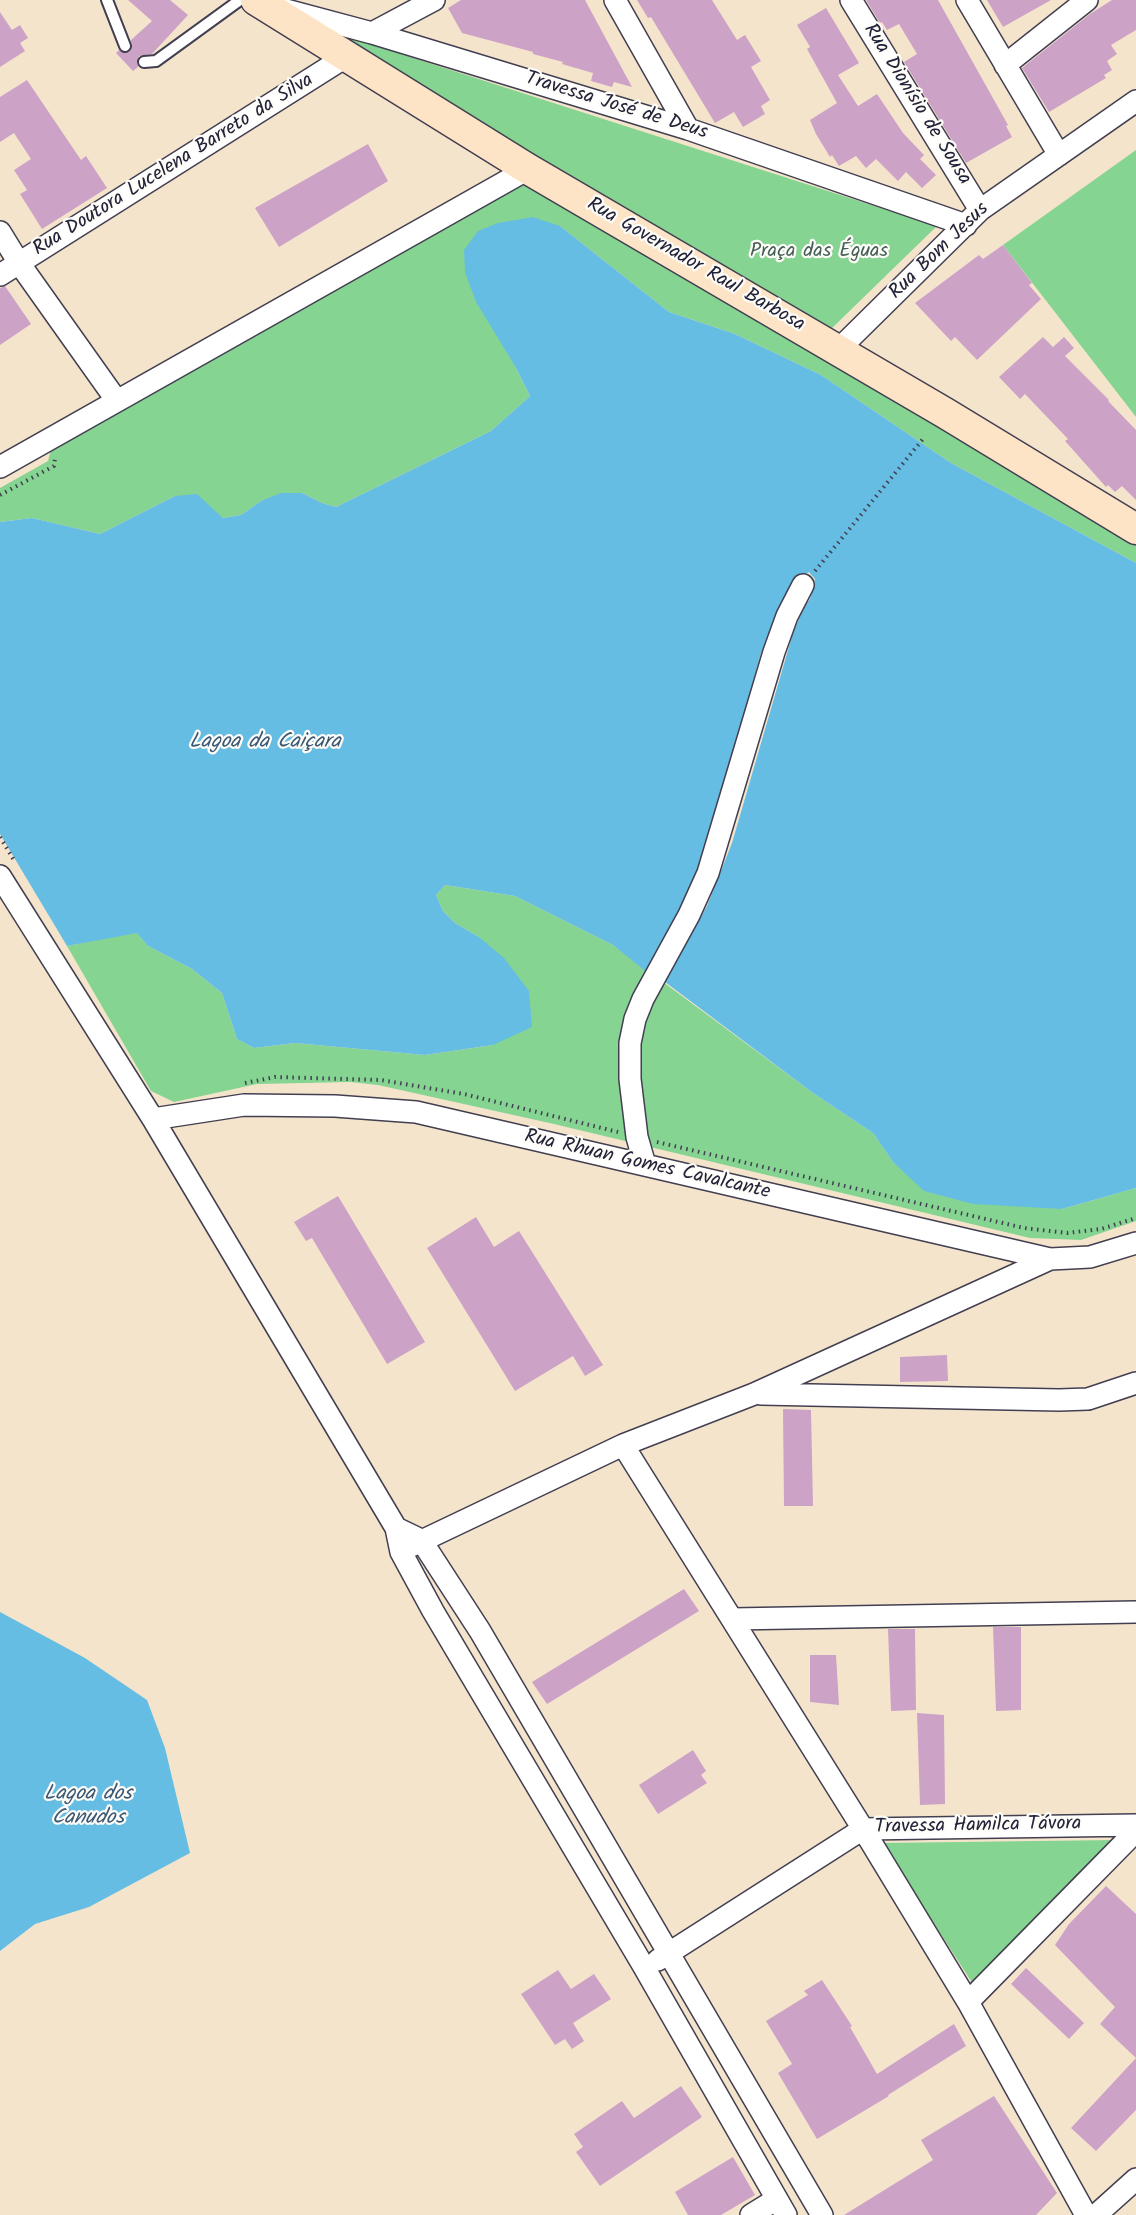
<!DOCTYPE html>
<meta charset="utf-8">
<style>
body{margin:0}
canvas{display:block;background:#f5e4cc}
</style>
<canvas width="1136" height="2215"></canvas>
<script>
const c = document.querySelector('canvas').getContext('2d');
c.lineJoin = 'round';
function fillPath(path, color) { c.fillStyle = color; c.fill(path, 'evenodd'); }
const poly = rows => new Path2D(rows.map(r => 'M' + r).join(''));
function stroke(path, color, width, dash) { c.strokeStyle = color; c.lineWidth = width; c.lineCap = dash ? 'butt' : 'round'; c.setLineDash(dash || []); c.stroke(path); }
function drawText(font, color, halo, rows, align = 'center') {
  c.font = font + ' Kalam,sans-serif'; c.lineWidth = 4.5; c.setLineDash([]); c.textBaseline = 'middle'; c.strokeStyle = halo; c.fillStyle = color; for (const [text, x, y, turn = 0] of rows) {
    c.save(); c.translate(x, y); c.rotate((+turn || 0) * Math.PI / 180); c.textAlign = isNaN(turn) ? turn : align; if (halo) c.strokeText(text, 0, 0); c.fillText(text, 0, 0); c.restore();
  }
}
fillPath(poly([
 [326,30,937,226,829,331],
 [1136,150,1136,417,1003,245],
 [527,182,1136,537,1136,563,951,463,821,375,735,334,669,312,560,226,515,366,530,396,491,431,336,507,322,503,302,493,261,501,241,515,223,518,212,510,175,496,100,534,32,518,0,522,0,488,48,461,53,441,513,183],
 [445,885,515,896,613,945,813,1093,873,1133,893,1162,1062,1209,1136,1188,1136,1221,1081,1240,1030,1238,554,1124,378,1085,350,1082,257,1084,174,1102,151,1091,67,946,137,932,148,946,192,969,222,993,237,1039,254,1048,295,1043,425,1055,493,1045,479,937,455,923,443,911,436,895],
 [1115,1840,973,1984,882,1843]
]), '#86d492');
fillPath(poly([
 [533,217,560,226,669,312,735,334,821,375,951,463,1136,563,1136,1188,1062,1209,973,1204,924,1191,893,1162,873,1133,813,1093,665,982,707,906,732,843,793,633,804,607,810,599,815,579,809,572,795,581,761,653,700,869,649,974,613,945,515,896,445,885,436,895,443,911,455,923,479,937,504,958,529,991,532,1027,493,1045,425,1055,295,1043,254,1048,237,1039,222,993,192,969,148,946,137,933,67,946,0,834,0,522,32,518,100,534,175,496,197,494,223,518,241,515,261,501,281,493,302,493,322,503,336,507,491,431,530,396,515,366,476,302,465,272,464,250,478,231,498,223],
 [0,1612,85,1658,147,1700,165,1748,190,1853,89,1907,35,1924,0,1951]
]), '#66bde3');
fillPath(poly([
 [128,0,170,0,188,15,152,54,139,56,137,62,138,67,133,71,116,53,119,50,124,53,130,51,132,47,131,40,152,21],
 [461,0,585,0,632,87,614,82,612,87,591,81,593,73,562,64,563,62,533,54,533,52,522,49,462,33,448,8],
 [637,0,712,0,737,40,745,35,761,61,751,67,770,100,761,106,765,114,743,127,734,112,715,123,651,17,648,18],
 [866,0,938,0,1008,125,1006,126,1012,137,966,163,904,62,917,54,899,24,887,30,882,22,880,23],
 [987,0,1051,0,1003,27],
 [1112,0,1136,0,1136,30,1111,45,1117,54,1107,61,1112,70,1104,75,1106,78,1049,112,1022,68,1090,14],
 [826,8,859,63,838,75,858,106,877,94,903,133,924,155,920,159,936,175,922,188,906,172,898,181,876,159,866,168,856,156,839,166,832,155,830,157,816,134,810,120,837,103,807,49,810,47,797,25],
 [0,12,12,30,20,25,28,38,20,43,25,51,0,67],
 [27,80,81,160,86,156,107,188,42,229,20,194,27,190,14,170,31,159,14,133,0,142,0,97],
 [368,144,388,181,279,247,255,208],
 [1003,245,1032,283,1029,285,1041,299,977,360,955,337,951,341,915,303,979,255,983,259],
 [5,286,31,324,0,345,0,288],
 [1043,337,1053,347,1064,337,1074,348,1065,356,1109,400,1108,401,1136,430,1136,500,1122,486,1115,492,1108,485,1106,487,1065,441,1068,439,1025,394,1020,399,999,377],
 [338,1196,425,1342,387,1364,312,1238,306,1241,294,1222],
 [476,1217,494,1247,519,1231,603,1365,585,1376,573,1356,515,1391,427,1248],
 [947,1355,948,1381,900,1382,900,1357],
 [783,1409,811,1410,813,1506,784,1506],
 [684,1589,699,1611,547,1704,532,1682],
 [993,1627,1021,1627,1021,1710,996,1711],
 [888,1629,915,1629,916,1710,891,1711],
 [810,1655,836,1655,839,1705,810,1702],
 [917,1713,944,1715,945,1804,920,1805],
 [693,1750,706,1771,701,1775,707,1783,658,1814,639,1785],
 [1106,1886,1136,1914,1136,2110,1096,2151,1071,2128,1136,2058,1100,2024,1115,2007,1055,1945,1069,1924],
 [1026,1968,1084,2023,1069,2039,1011,1984],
 [558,1970,571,1989,594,1974,611,1999,573,2023,584,2041,572,2049,565,2039,555,2045,521,1994],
 [822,1980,852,2026,850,2027,877,2074,954,2024,966,2046,888,2095,889,2096,817,2139,778,2073,792,2064,766,2021,808,1995,804,1991],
 [681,2086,702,2117,600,2186,576,2152,583,2147,574,2134,622,2101,634,2118],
 [994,2096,1057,2193,1036,2215,844,2215,933,2160,921,2140],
 [733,2157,755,2195,721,2215,688,2215,675,2192]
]), '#cca2c7');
const lane = poly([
 [107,0,125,46],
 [144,62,156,61,240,0]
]);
const street = poly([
 [615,0,688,129],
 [851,0,980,210],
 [967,0,1059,155],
 [286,10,372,33,688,129,966,225],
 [372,33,434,0],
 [1005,65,1087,0],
 [0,232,19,263,117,401],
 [0,275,347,56],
 [838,350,980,210,1136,101],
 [0,467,528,169],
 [0,876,153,1119,396,1528,401,1552,433,1611,644,1967,786,2215],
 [153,1119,244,1105,335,1106,416,1112,1050,1259,1090,1257,1136,1243],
 [645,1165,637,1137,630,1079,630,1043,635,1019,643,999,689,915,708,873,774,652,787,616,803,585],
 [761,1394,1059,1400,1088,1399,1136,1383],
 [623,1445,863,1829,968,2002,1086,2215],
 [396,1528,421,1540,480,1631,822,2215],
 [409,1547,623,1445,754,1394,1050,1259],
 [732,1619,1136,1612],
 [658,1960,863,1829,1136,1825],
 [968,2002,1136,1831],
 [751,2215,777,2199],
 [1096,2215,1136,2179]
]);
const secondary = poly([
 [256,0,528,169,945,413,1136,529]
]);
stroke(lane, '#423f51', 14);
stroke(street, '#423f51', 24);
stroke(secondary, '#423f51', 33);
stroke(poly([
 [0,495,54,466,55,459],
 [815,571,923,439],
 [0,837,15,862],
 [245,1083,275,1077,381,1080,464,1094,618,1132],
 [657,1142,1024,1228,1067,1233,1101,1229,1136,1218]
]), '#423f51', 4, [1.5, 4.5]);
stroke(lane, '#fff', 10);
stroke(street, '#fff', 21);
stroke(secondary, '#fee4c6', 30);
drawText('20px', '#22223b', '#fdfcf7', [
 ["Rua Dionísio de Sousa",916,105,58],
 ["Travessa José de Deus",616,107,17],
 ["Rua Doutora Lucelena Barreto da Silva",174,166,-32],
 ["Rua Bom Jesus",940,252,-44],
 ["Rua Governador Raul Barbosa",695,266,30],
 ["Rua Rhuan Gomes Cavalcante",647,1166,13],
 ["Travessa Hamilca Távora",978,1827,-1]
]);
drawText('20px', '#456059', '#fdfcf7', [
 ["Praça das Éguas",819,253]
]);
drawText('italic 21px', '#3a5876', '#fdfcf7', [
 ["Lagoa da Caiçara",265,743],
 ["Lagoa dos",88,1795],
 ["Canudos",88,1819]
]);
</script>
